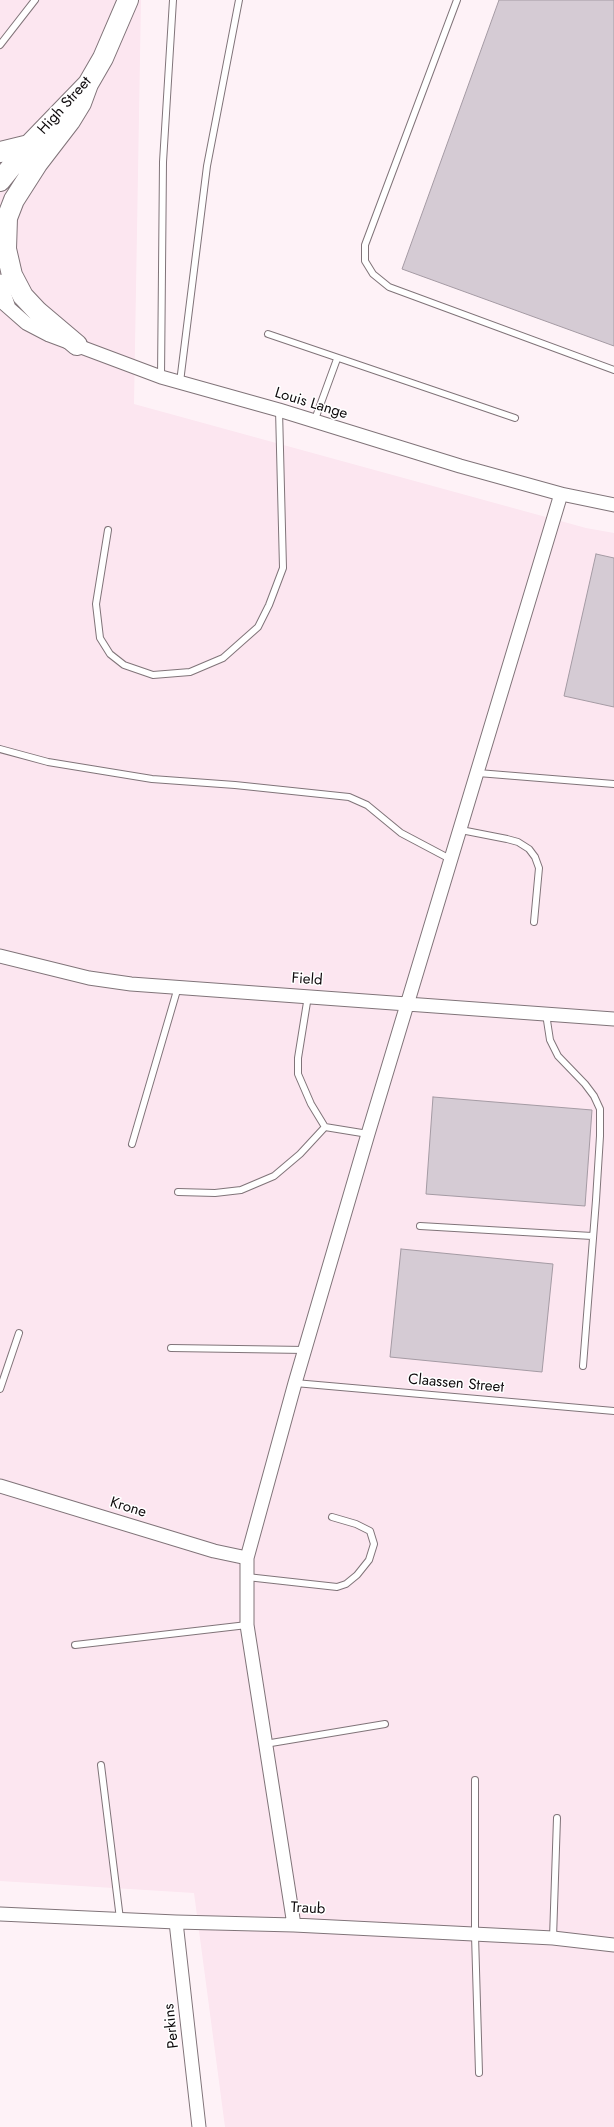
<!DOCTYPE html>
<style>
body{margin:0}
canvas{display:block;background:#fef2f7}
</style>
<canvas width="614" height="2127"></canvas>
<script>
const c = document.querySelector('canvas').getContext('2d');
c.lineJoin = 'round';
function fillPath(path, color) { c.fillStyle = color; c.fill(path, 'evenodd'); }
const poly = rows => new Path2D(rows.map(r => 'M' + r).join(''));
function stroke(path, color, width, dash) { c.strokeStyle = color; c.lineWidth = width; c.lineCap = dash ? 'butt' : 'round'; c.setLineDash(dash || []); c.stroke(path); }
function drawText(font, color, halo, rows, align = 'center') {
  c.font = font + ' Jost,sans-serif'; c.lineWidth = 3; c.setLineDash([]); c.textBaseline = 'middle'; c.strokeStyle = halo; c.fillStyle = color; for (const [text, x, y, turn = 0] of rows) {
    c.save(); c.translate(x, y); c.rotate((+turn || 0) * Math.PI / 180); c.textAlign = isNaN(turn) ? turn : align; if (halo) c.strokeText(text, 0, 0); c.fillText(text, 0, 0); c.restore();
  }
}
fillPath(poly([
 [0,0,141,0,134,404,586,528,614,533,614,2127,225,2127,194,1893,0,1881]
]), '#fce6f0');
const building = poly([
 [499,0,614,0,614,346,402,269,499,0],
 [596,554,614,558,614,707,564,696,596,554],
 [433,1097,592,1110,585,1206,426,1194,433,1097],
 [401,1249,553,1264,542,1372,390,1357,401,1249]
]);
fillPath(building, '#d5cbd4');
stroke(building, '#a59ba4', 1);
const lane = poly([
 [457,0,365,245,365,261,373,274,389,287,614,370],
 [0,45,35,0],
 [268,334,515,418],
 [161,377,163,162,173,0],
 [180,382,207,166,239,0],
 [314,422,337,359],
 [108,530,96,604,100,638,110,654,124,665,153,675,190,672,223,658,258,627,269,605,283,568,279,410],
 [0,749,48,762,152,779,235,785,349,797,367,805,401,833,452,860],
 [478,773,614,784],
 [461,830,507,839,518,842,529,849,535,857,539,868,534,922],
 [308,996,298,1058,298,1074,311,1104,325,1127,368,1134],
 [546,1014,550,1040,558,1056,585,1084,594,1096,600,1109,600,1136,596,1200,583,1366],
 [132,1144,178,987],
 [178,1192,215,1193,241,1190,274,1176,300,1154,325,1127],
 [420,1226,592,1236],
 [171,1348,305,1350],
 [295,1383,614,1411],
 [0,1389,19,1333],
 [247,1577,337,1587,346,1584,357,1575,369,1560,374,1544,370,1531,356,1524,332,1517],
 [75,1645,247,1625],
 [265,1744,385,1724],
 [101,1765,120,1919],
 [475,1780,475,1935,479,2073],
 [553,1938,557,1818]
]);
const street = poly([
 [0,281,9,308],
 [0,300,26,323,49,335,161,377,279,410,460,466,561,494,614,505],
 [0,956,89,978,131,984,614,1019],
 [0,1486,214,1551,247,1558],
 [0,1914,176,1922,294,1925,553,1938,614,1945],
 [176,1922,199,2127],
 [294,1925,247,1625,247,1558,295,1383,368,1134,561,494]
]);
const primary = poly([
 [0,152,29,145],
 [0,181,29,145,88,84,103,58,128,0],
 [77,345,38,312,23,296,12,275,6,249,7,218,14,200,37,164,70,121,81,103,88,84]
]);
stroke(lane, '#807479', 8);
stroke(street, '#807479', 15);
stroke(primary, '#807479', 22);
stroke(lane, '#fff', 6);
stroke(street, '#fff', 13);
stroke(primary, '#fff', 20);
drawText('15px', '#0e0a0c', '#fff', [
 ["High Street",65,106,-48],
 ["Louis Lange",311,404,17],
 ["Field",307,980,4],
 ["Claassen Street",456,1384,5],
 ["Krone",128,1508,17],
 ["Traub",308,1909,3],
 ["Perkins",172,2026,-96]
]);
</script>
